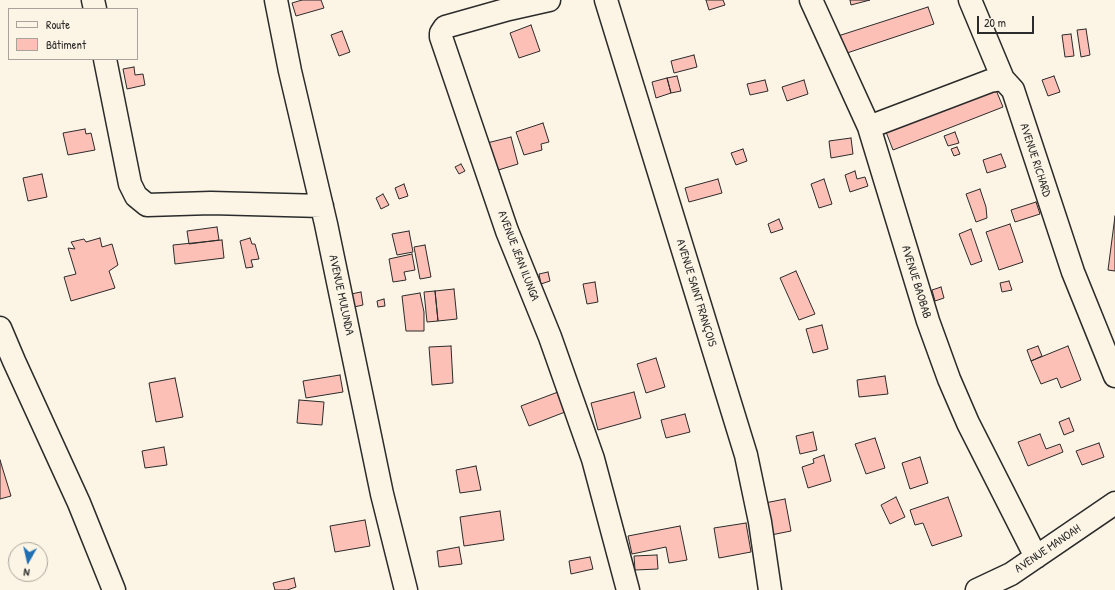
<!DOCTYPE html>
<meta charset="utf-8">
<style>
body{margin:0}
#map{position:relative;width:1115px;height:590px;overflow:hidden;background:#fcf5e5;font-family:"Patrick Hand",sans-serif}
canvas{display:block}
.legend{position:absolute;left:8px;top:8px;width:130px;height:52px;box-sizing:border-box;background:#fcf5e5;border:1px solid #a8a49b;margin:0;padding:5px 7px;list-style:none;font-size:12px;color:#2b2b2b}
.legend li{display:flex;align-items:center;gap:8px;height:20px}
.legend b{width:20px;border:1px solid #a8a49b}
.north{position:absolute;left:8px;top:542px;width:40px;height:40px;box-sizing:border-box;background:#fcf5e5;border:1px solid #a8a49b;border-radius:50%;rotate:188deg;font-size:11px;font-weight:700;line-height:16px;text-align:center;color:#2b2b2b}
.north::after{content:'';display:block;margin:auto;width:14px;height:18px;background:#1f6fb2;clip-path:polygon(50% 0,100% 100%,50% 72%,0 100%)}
.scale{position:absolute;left:977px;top:16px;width:57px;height:18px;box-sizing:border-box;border:2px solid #2b2b2b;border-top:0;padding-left:5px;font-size:12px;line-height:14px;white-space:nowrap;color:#2b2b2b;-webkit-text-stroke:3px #fcf5e5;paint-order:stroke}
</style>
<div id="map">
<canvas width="1115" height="590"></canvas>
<ul class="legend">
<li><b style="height:5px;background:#fcf5e5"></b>Route</li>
<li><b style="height:11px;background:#fcc0b6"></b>Bâtiment</li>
</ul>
<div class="north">N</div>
<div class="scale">20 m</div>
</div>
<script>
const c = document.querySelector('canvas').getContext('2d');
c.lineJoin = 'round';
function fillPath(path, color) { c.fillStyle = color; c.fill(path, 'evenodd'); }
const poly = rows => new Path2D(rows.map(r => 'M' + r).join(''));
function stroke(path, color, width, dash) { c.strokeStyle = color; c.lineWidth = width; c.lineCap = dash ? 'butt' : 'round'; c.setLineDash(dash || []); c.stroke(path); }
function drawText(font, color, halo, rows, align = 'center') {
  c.font = font + ' "Patrick Hand",sans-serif'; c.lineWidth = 3; c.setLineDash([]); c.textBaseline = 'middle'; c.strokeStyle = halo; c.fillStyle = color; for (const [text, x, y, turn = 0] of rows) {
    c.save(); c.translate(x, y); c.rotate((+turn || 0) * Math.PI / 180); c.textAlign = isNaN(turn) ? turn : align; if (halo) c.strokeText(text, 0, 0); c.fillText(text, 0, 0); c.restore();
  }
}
const building = poly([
 [302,0,321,0,324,8,296,16,292,3,302,0],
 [706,0,723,0,725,5,709,10,706,0],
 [850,0,870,0,851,5,850,0],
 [928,7,934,24,844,54,838,36,928,7],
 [531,25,540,51,519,58,510,33,531,25],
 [1086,29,1090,55,1081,57,1077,30,1086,29],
 [342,31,350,52,339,56,331,35,342,31],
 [1071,34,1074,56,1065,57,1062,35,1071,34],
 [694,55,697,67,674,73,671,61,694,55],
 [134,67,135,75,143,74,145,85,127,89,123,69,134,67],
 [677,76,681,91,671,93,667,78,677,76],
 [1054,76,1060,92,1048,96,1042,80,1054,76],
 [667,78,671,93,656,98,652,82,667,78],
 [765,80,768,91,750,95,747,84,765,80],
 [804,80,808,94,787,101,782,87,804,80],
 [996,90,1003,107,893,150,886,132,996,90],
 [543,123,549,142,541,144,542,150,524,155,516,132,543,123],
 [85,129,86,134,91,133,95,150,68,155,63,133,85,129],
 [955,132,959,143,948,146,944,136,955,132],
 [511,137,518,164,495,171,487,143,511,137],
 [851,138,853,154,831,158,829,141,851,138],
 [957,147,960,154,954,156,951,149,957,147],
 [743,149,747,161,736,165,731,153,743,149],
 [1001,154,1006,167,987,173,983,160,1001,154],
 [461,164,465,171,459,174,455,167,461,164],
 [855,171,857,179,865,177,868,186,850,192,845,175,855,171],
 [42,174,47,197,28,201,23,178,42,174],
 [718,179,722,193,689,202,685,188,718,179],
 [824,179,832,204,819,208,811,184,824,179],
 [404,184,408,196,399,199,395,188,404,184],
 [980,189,986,207,987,218,976,222,966,194,980,189],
 [383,194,389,205,381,209,376,198,383,194],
 [1036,202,1040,214,1015,222,1011,210,1036,202],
 [1115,216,1115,271,1108,270,1115,216],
 [779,219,783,229,771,233,768,224,779,219],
 [1010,224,1023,262,999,270,986,232,1010,224],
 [217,227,219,240,189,244,187,231,217,227],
 [971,229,982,261,971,265,959,234,971,229],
 [409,231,413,252,397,255,392,234,409,231],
 [100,238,102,247,112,244,118,265,109,271,115,288,71,301,64,277,76,274,68,248,75,249,71,242,84,239,86,242,100,238],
 [250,238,252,244,255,244,259,259,251,260,253,267,246,268,240,241,250,238],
 [222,240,224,258,175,264,173,245,222,240],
 [425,245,431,277,420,279,414,247,425,245],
 [412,254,415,270,404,272,406,280,393,282,389,259,412,254],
 [796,271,815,314,799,320,780,278,796,271],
 [548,272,550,281,541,284,539,274,548,272],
 [1009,281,1012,290,1002,292,1000,283,1009,281],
 [595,282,598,302,587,304,583,284,595,282],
 [941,287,944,298,935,301,932,290,941,287],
 [454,289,457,319,438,321,435,291,454,289],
 [435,291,438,321,427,322,424,292,435,291],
 [361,292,363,305,354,307,351,294,361,292],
 [420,293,424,312,424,331,406,331,402,296,420,293],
 [384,299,385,306,378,307,377,301,384,299],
 [822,325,828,349,813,353,806,329,822,325],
 [451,346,453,383,432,385,429,347,451,346],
 [1038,346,1042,356,1031,361,1027,350,1038,346],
 [1068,346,1081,380,1061,388,1057,378,1041,384,1031,361,1068,346],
 [656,358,665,387,646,393,637,364,656,358],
 [340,375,343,392,306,398,303,381,340,375],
 [885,376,888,394,859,397,857,380,885,376],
 [175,378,183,417,156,422,149,383,175,378],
 [558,392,565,412,529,426,521,406,558,392],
 [634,392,641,418,598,430,591,403,634,392],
 [299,400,324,402,322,425,297,423,299,400],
 [685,414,690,432,666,438,661,420,685,414],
 [1069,418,1074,431,1064,435,1059,422,1069,418],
 [813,432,817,450,800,454,796,436,813,432],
 [1040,434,1046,449,1060,444,1063,452,1028,466,1018,442,1040,434],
 [875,438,885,468,866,474,855,444,875,438],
 [1099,443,1104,457,1082,465,1076,451,1099,443],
 [164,447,167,465,145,468,142,451,164,447],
 [824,455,831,481,808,488,802,467,814,463,813,459,824,455],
 [920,457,928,483,910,489,902,463,920,457],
 [0,460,11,496,0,499,0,460],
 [476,466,481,490,460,493,456,470,476,466],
 [896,497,905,517,890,524,881,505,896,497],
 [948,497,962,536,932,546,923,523,915,525,910,510,948,497],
 [785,499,791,531,771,535,765,503,785,499],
 [500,511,504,540,464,546,460,517,500,511],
 [365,520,370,546,335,552,330,526,365,520],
 [746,523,751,552,719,558,714,528,746,523],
 [680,526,687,560,669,563,666,547,632,554,628,536,680,526],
 [459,547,462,564,439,567,437,551,459,547],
 [657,555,658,569,635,570,634,556,657,555],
 [590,557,593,569,571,574,569,561,590,557],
 [294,578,296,587,287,590,275,590,273,583,294,578]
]);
fillPath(building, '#fcc0b6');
stroke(building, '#2b2b2b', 1);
const minor = poly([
 [93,0,95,9],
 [276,0,290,71,326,224,382,494,406,590],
 [549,0,509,9,445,27,441,33,441,37,507,231,550,337,593,459,628,590],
 [606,0,746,455,760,522,770,590],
 [811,0,869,127,928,321,949,379,968,423,1036,557],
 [970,0,1003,79,1013,90,1073,272,1115,376],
 [105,59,130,184,136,196,147,205,211,203,322,206],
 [869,127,990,81,1003,79],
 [0,328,14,361,79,503,114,590],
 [977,590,1011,574,1115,503]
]);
stroke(minor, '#2b2b2b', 25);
stroke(minor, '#fcf5e5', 22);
drawText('12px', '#2b2b2b', '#fcf5e5', [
 ["AVENUE RICHARD",1035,160,72],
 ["AVENUE JEAN ILUNGA",518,256,69],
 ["AVENUE BAOBAB",916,282,73],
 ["AVENUE SAINT FRANÇOIS",696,293,73],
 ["AVENUE MULUNDA",341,295,78],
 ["AVENUE MANOAH",1048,549,-34]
]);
</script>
